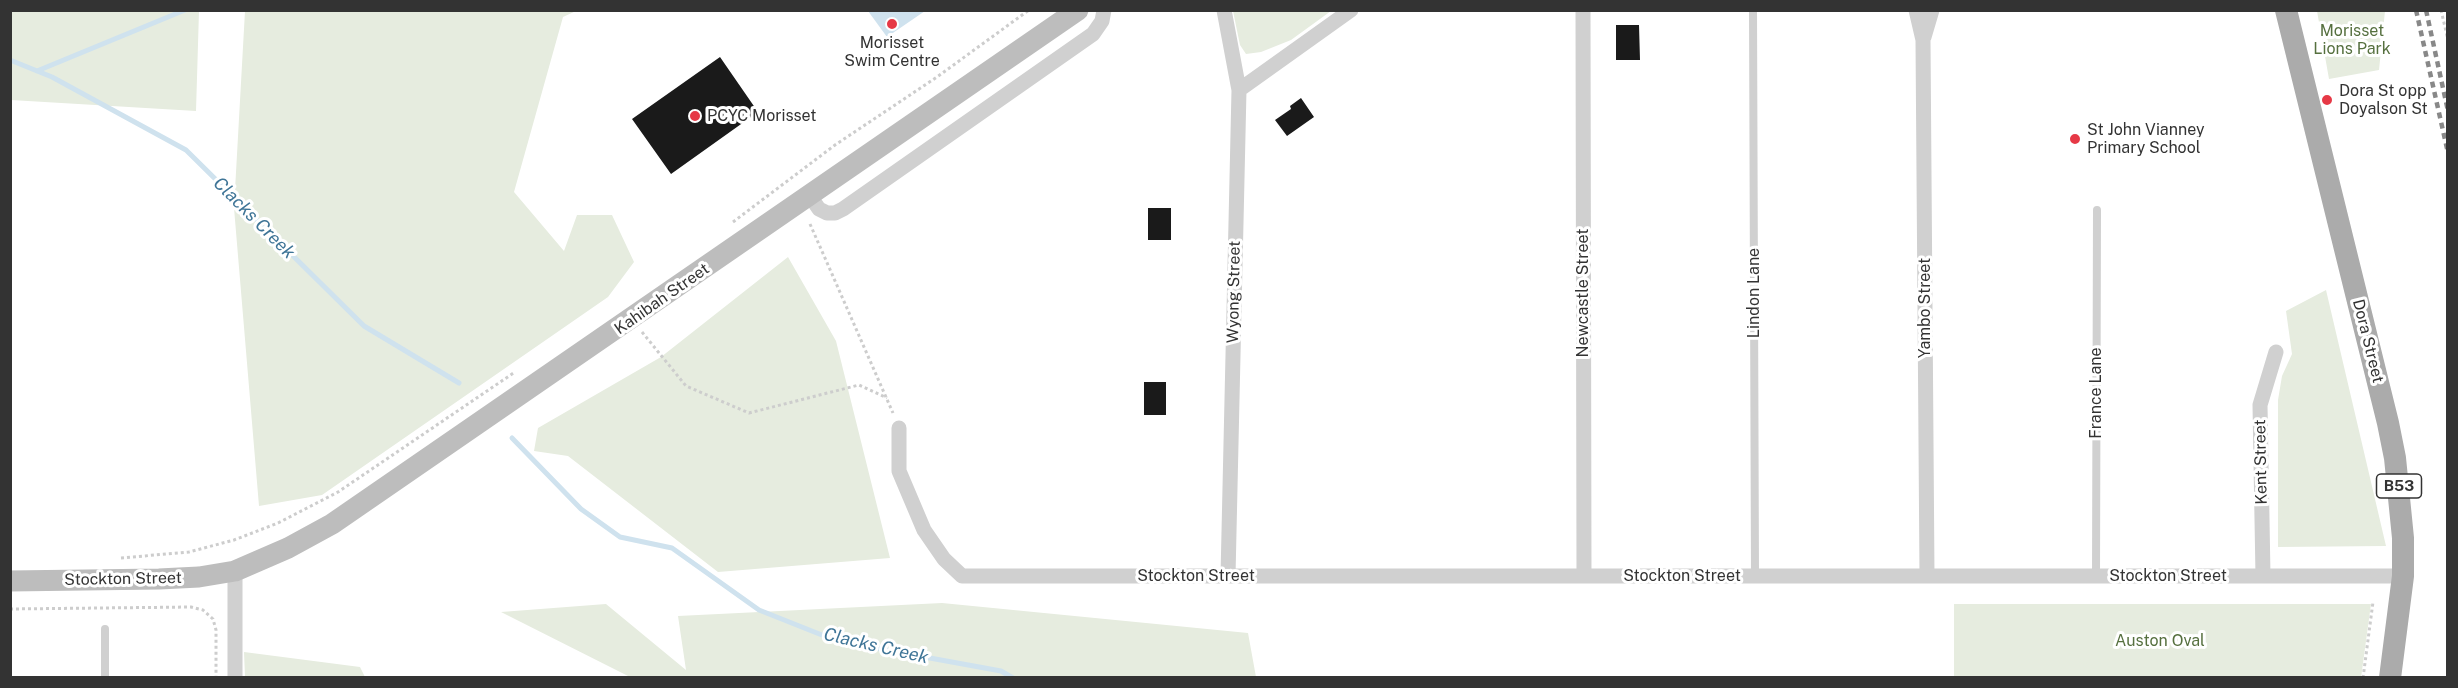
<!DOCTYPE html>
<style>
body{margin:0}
#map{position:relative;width:2458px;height:688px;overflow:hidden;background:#fff;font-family:"Public Sans",sans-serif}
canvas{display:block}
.frame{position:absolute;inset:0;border:12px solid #333;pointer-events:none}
</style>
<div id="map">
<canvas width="2458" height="688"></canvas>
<div class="frame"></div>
</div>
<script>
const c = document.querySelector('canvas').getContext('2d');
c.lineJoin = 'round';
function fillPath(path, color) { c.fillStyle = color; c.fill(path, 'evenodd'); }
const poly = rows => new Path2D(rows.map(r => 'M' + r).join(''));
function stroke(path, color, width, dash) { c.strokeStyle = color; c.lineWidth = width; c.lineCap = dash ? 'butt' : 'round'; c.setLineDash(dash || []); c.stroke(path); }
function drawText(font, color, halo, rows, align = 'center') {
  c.font = font + ' "Public Sans",sans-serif'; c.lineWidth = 6; c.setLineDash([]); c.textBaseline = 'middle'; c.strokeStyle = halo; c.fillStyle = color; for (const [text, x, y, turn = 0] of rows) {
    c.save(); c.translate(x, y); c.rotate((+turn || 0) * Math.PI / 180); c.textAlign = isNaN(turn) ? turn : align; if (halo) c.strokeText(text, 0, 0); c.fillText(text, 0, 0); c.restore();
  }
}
fillPath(poly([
 [10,11,199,11,196,111,11,100],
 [245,11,576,11,563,17,514,192,564,251,577,215,612,215,634,262,608,297,322,495,259,506,234,208],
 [1233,11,1331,11,1291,40,1261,52,1246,54,1240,45],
 [2317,11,2385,11,2379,70,2329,79],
 [788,257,836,341,890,558,718,572,568,456,534,451,538,428,661,357],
 [2326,290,2386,546,2278,547,2278,400,2282,376,2292,354,2286,311],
 [942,603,1248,633,1256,677,630,677,501,612,606,604,686,670,678,616],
 [1954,604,2371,604,2361,678,1954,677],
 [244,652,360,667,365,677,245,677]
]), '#e6ecdf');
fillPath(poly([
 [868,11,925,11,887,37]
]), '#cfe2ee');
stroke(poly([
 [10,60,52,77,186,150,364,326,459,383],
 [37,71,185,10],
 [512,438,581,509,620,537,672,548,759,610,837,641,1001,671,1013,678]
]), '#cfe2ee', 5);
fillPath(poly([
 [1616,25,1639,25,1640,60,1616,60],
 [720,57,758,112,671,174,632,119],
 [1301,98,1314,117,1287,136,1275,120,1291,109,1290,106],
 [1148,208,1171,208,1171,240,1148,240],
 [1144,382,1166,382,1166,415,1144,415]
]), '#1a1a1a');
stroke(poly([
 [2441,10,2448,40],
 [733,222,835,145,937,77,1029,10],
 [810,224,893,413],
 [642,332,686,386,749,413,859,385,887,398],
 [121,558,189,552,234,540,278,523,338,492,515,372],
 [10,609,191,607,203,610,213,619,216,630,216,678],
 [2363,678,2373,602]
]), '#cdcdcd', 3, [3, 3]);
stroke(poly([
 [1753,10,1755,576],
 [2096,576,2097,210],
 [105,629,105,678]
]), '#d0d0d0', 8);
stroke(poly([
 [1224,10,1239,90,1228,576],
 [1583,10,1584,576],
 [1916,10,1923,40,1927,576],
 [1924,37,1932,10],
 [1239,90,1351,10],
 [810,196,819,209,827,213,835,213,843,209,1093,34,1102,21,1104,10],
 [899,428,899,471,924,530,944,559,962,576,2403,576],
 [2263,576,2260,405,2276,352],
 [235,678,235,571]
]), '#d0d0d0', 15);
stroke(poly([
 [10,581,159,579,199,577,235,571,288,548,332,524,1078,10]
]), '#bdbdbd', 21);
stroke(poly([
 [2286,10,2388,423,2395,458,2403,538,2403,576,2390,678]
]), '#ababab', 22);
stroke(poly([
 [2416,10,2448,153],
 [2426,10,2448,111]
]), '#888', 4.5, [6, 4.5]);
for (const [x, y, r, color] of [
 [892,24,6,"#e63946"],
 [2327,100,6,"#e63946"],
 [695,116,6,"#e63946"],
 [2075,139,6,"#e63946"]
]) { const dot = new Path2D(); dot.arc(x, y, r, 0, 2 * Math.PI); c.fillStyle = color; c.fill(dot); stroke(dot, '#fff', 2); }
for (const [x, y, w] of [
 [2399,486,45]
]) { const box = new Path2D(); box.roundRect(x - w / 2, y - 12, w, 24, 4.5); c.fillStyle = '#fff'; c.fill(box); stroke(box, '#333', 1.5); }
drawText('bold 15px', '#333', null, [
 ["B53",2399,486]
]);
drawText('16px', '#56703f', '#fff', [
 ["Morisset",2352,31],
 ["Lions Park",2352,49],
 ["Auston Oval",2160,641]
]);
drawText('16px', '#333', '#fff', [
 ["Morisset",892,43,"center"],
 ["Swim Centre",892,61,"center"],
 ["Dora St opp",2339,91],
 ["Doyalson St",2339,109],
 ["PCYC Morisset",707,116],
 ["St John Vianney",2087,130],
 ["Primary School",2087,148]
], 'left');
drawText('16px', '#333', '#fff', [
 ["Wyong Street",1234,292,-89],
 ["Newcastle Street",1583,293,-90],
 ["Lindon Lane",1754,293,-90],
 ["Kahibah Street",662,299,-35],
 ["Yambo Street",1925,308,-90],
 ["Dora Street",2368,341,76],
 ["France Lane",2096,393,-90],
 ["Kent Street",2261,462,-91],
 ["Stockton Street",1196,576],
 ["Stockton Street",1682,576],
 ["Stockton Street",2168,576],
 ["Stockton Street",123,579,-1]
]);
drawText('italic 18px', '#3f7597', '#fff', [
 ["Clacks Creek",254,218,45],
 ["Clacks Creek",876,646,13]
]);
</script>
